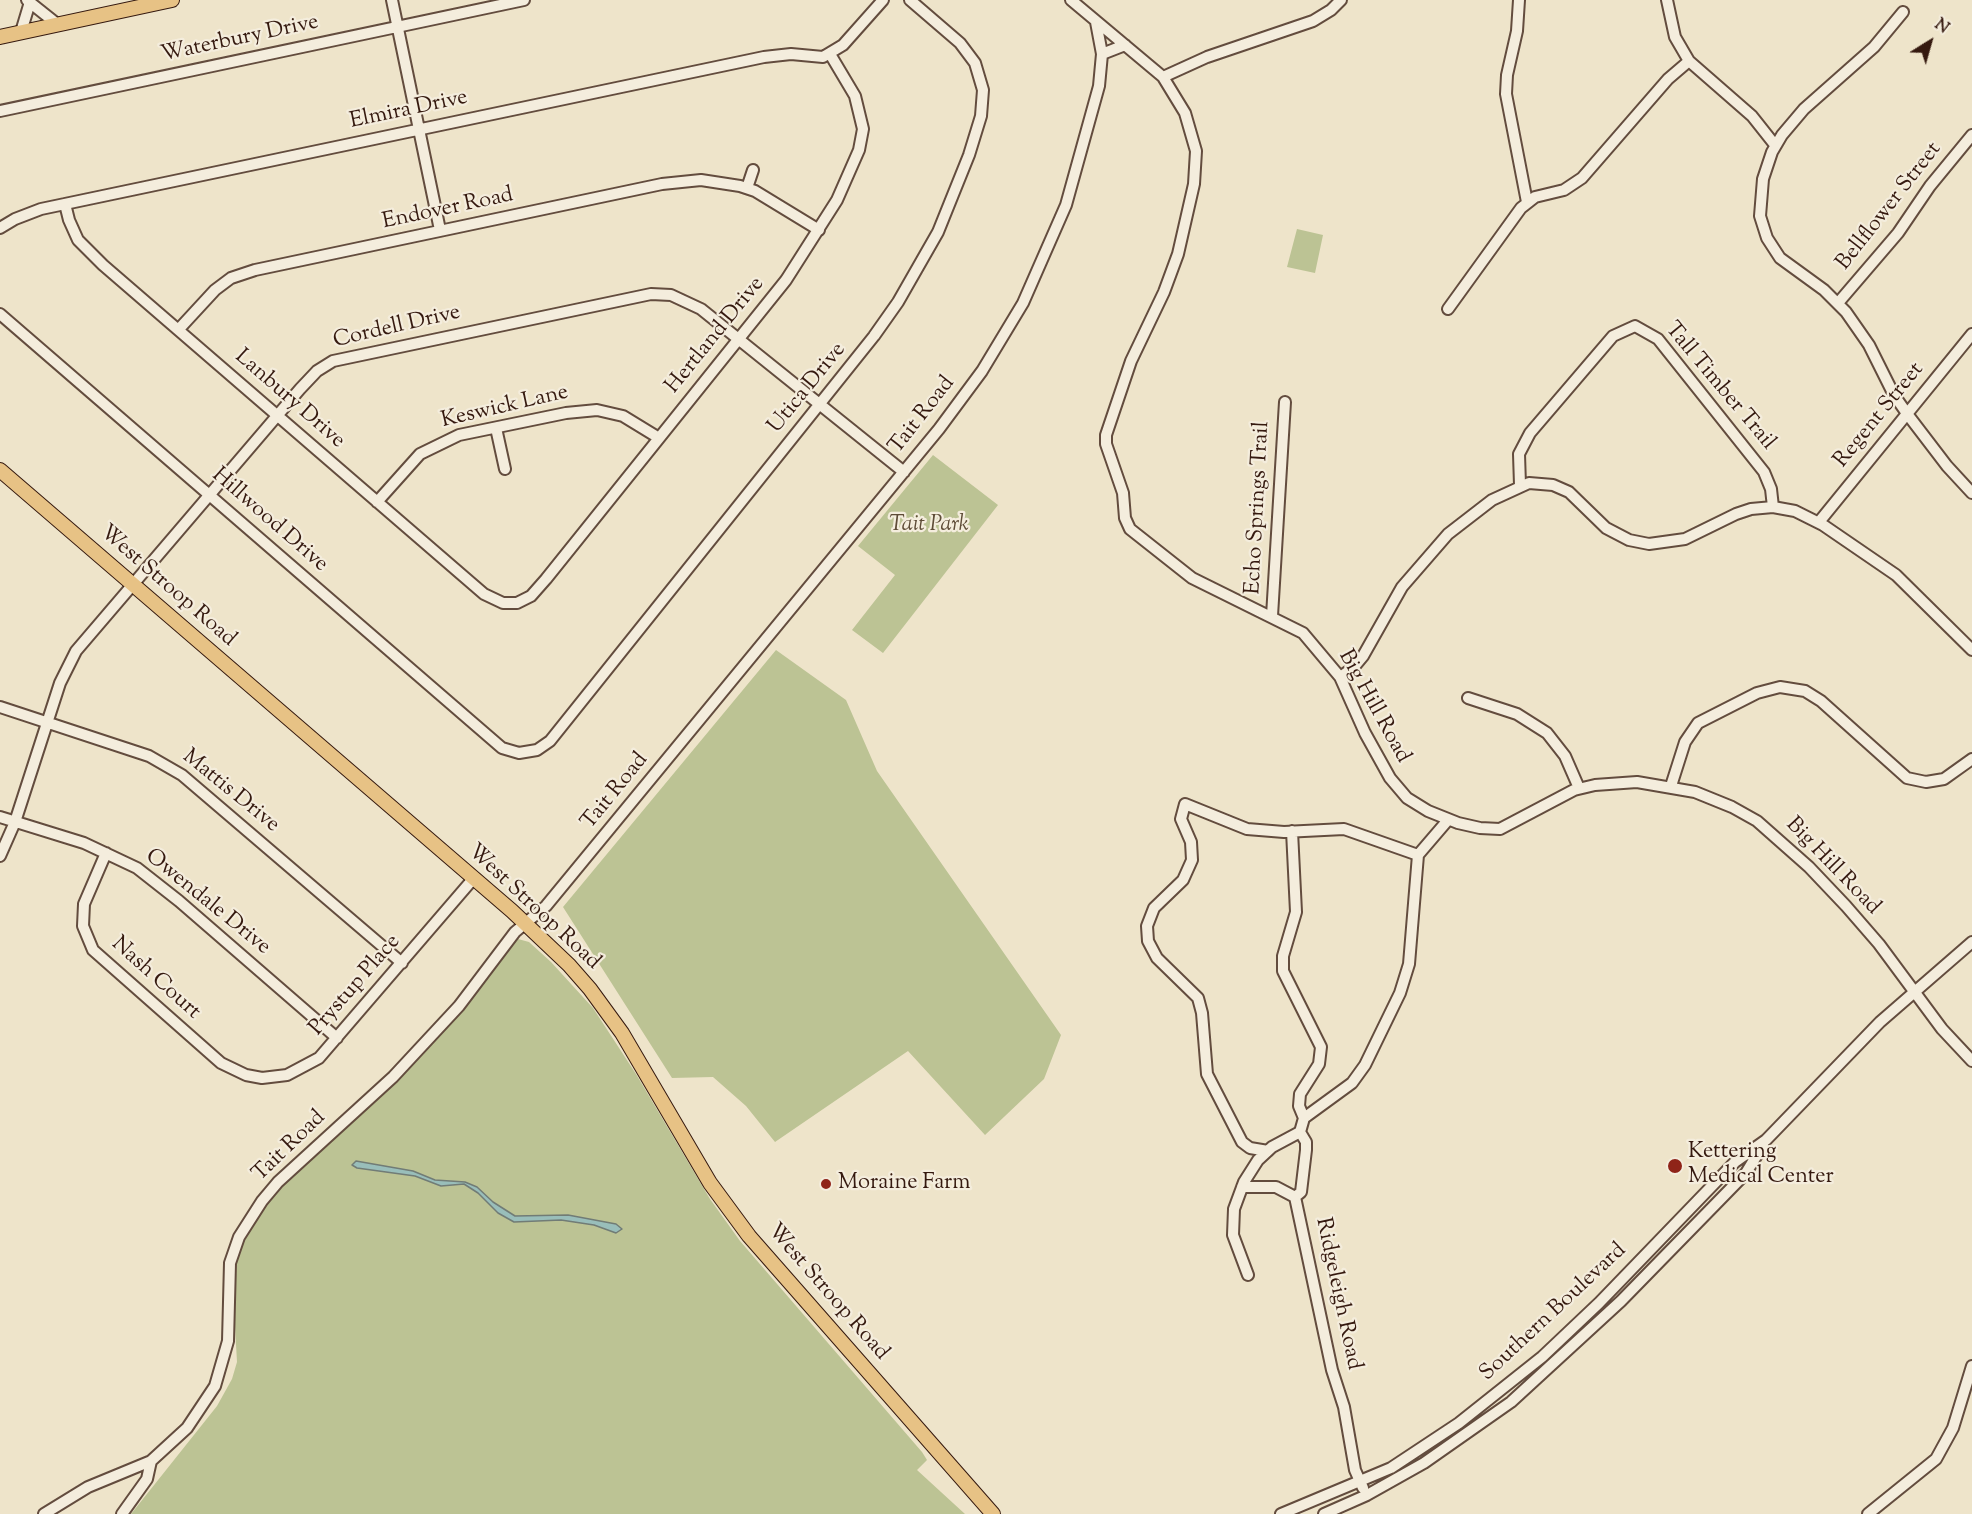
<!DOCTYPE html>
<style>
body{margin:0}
#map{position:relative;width:1972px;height:1514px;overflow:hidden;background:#eee4ca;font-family:"Sorts Mill Goudy",serif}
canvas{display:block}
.north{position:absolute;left:1900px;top:12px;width:60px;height:60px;-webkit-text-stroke:4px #f4eddd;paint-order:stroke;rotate:37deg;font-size:16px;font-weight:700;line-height:24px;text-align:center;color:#35190f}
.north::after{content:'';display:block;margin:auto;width:21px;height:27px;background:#35190f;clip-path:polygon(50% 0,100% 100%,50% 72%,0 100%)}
</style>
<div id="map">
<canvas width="1972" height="1514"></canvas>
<div class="north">N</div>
</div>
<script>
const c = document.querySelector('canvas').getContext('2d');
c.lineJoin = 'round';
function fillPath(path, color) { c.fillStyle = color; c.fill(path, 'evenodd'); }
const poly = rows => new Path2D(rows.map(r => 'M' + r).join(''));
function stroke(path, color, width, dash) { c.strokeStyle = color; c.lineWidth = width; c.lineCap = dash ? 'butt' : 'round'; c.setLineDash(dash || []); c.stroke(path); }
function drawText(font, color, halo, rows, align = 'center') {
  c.font = font + ' "Sorts Mill Goudy",serif'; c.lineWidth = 4.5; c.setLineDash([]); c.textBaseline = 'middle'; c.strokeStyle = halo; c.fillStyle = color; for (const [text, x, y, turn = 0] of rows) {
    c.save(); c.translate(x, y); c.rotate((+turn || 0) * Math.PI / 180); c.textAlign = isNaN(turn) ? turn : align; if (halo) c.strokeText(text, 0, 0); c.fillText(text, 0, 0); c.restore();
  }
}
fillPath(poly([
 [1297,229,1323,235,1315,273,1287,267],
 [933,455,998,505,883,653,852,630,895,575,858,546],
 [776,650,846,700,877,771,1061,1035,1044,1079,985,1135,908,1051,775,1142,746,1106,713,1077,672,1078,563,907],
 [518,939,529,942,551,962,593,1008,636,1074,710,1199,740,1241,922,1452,927,1460,917,1470,965,1514,131,1514,217,1406,232,1379,237,1362,234,1309,237,1258,244,1236,276,1188,312,1156]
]), '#bcc394');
const water = poly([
 [356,1161,413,1171,435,1180,465,1182,477,1187,493,1202,515,1216,568,1215,616,1224,622,1229,616,1233,594,1225,561,1220,514,1222,498,1213,478,1193,464,1184,441,1186,415,1176,357,1168,352,1165,356,1161]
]);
fillPath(water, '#99beba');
stroke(water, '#717c76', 1.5);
const minor = poly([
 [27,0,57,24],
 [392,0,440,230],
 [1071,0,1163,77,1185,113,1196,151,1194,184,1178,254,1164,292,1131,361,1106,435,1106,444,1123,493,1125,518,1130,529,1192,578,1303,633,1340,677,1365,733,1390,778,1407,798,1428,811,1458,823,1480,828,1500,829,1574,790,1595,785,1637,782,1695,792,1732,807,1757,821,1809,867,1846,906,1879,944,1942,1029,1972,1061],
 [1519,0,1517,31,1507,75,1506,94,1527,202],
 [1667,0,1675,37,1689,61,1752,116,1775,145],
 [1903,12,1874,47,1804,109,1782,135,1772,152,1763,179,1760,216,1767,238,1780,258,1824,290,1846,312,1869,345,1894,395,1908,415,1947,466,1972,493],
 [21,32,30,2],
 [1102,54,1125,45],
 [1163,77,1207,57,1313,21,1331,10,1341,0],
 [0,111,524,0],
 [747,188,753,170],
 [65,204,69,220,78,240,103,265,484,594,503,603,517,603,531,596,546,579,786,280,837,200,859,150,863,129,855,96,830,54],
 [0,228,15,219,41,209,764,57,791,54,823,57,843,45,883,0],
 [1838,303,1898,233,1930,186,1972,135],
 [1448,309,1521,208,1535,197,1564,190,1582,178,1668,79,1689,61],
 [0,314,502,748,519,753,537,750,550,741,874,336,898,302,938,232,969,155,981,116,983,90,975,63,960,43,910,0],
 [179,329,215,290,231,278,255,270,662,184,701,180,740,186,755,191,819,230],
 [496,428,505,469],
 [1520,485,1519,454,1530,433,1613,336,1635,326,1658,339,1764,472,1771,489,1773,507],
 [377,502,420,454,459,435,566,413,597,410,623,416,659,438],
 [1819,522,1972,334],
 [1272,616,1285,402],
 [1340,677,1353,668,1363,656,1402,587,1448,534,1492,500,1529,483,1553,485,1569,492,1606,528,1629,540,1649,544,1685,539,1736,514,1751,509,1773,507,1795,511,1823,525,1896,575,1972,650],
 [1468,698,1517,714,1547,733,1565,756,1579,788],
 [0,707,149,756,182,775,402,963],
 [1671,786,1685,742,1698,723,1757,693,1780,687,1805,691,1821,701,1907,778,1926,782,1944,779,1972,759],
 [0,817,84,843,137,868,179,901,337,1038],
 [1292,831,1296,912,1283,956,1283,971,1321,1047,1319,1064,1300,1094,1299,1106,1304,1118,1300,1132],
 [106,853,84,904,83,926,93,950,221,1063,246,1075,262,1078,287,1075,319,1058,473,879],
 [0,856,15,822,60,683,76,651,300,389,317,371,333,361,651,294,671,295,701,309,904,472],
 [1304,1118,1352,1083,1365,1065,1400,993,1409,964,1418,855,1448,820],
 [1268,1151,1250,1148,1242,1142,1207,1074,1202,1013,1198,998,1157,958,1148,941,1147,926,1154,908,1183,880,1192,860,1191,842,1181,819,1185,804,1247,829,1284,832,1344,829,1418,855],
 [1242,1187,1276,1187,1295,1197],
 [1295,1197,1332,1370,1344,1407,1355,1470,1363,1488],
 [1295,1197,1301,1192,1306,1150,1306,1142,1300,1132],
 [1248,1275,1233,1235,1234,1209,1244,1182,1258,1160,1272,1147,1300,1132],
 [44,1514,88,1487,151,1461],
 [122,1514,147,1479,151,1461,187,1428,215,1386,228,1341,230,1263,239,1237,262,1201,278,1182,393,1077,459,1006,515,932,546,906,939,429,982,371,1023,303,1066,205,1099,86,1102,54,1096,22],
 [1281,1514,1391,1468,1459,1423,1542,1357,1599,1303,1735,1162,1766,1140,1880,1022,1972,942],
 [1324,1514,1367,1495,1424,1463,1511,1402,1621,1301,1746,1173,1763,1145],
 [1868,1514,1936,1459,1953,1428,1972,1366]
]);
const major = poly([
 [0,37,172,0],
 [0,470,512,911,569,965,590,989,622,1033,710,1183,749,1236,993,1514]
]);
stroke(minor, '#634c3e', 14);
stroke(major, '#35190f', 16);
stroke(minor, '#f4eddd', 10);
stroke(major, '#e7c285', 14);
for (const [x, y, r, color] of [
 [1675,1166,8,"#8f2418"],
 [826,1184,6,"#8f2418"]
]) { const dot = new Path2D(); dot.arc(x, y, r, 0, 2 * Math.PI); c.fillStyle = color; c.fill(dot); stroke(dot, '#f4eddd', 2); }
drawText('22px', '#35190f', '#f4eddd', [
 ["Waterbury Drive",240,40,-12],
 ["Elmira Drive",409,111,-12],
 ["Bellflower Street",1890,207,-52],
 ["Endover Road",448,210,-12],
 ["Cordell Drive",397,328,-13],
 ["Hertland Drive",716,336,-51],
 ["Tall Timber Trail",1719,387,50],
 ["Utica Drive",808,389,-51],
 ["Lanbury Drive",289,400,41],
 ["Keswick Lane",505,408,-13],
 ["Tait Road",923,416,-52],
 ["Regent Street",1880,416,-51],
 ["Echo Springs Trail",1259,508,-87],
 ["Hillwood Drive",269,521,41],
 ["West Stroop Road",167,587,41],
 ["Big Hill Road",1373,707,61],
 ["Mattis Drive",230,792,39],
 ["Tait Road",616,792,-51],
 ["Big Hill Road",1832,867,46],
 ["Owendale Drive",207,903,39],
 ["West Stroop Road",533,908,43],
 ["Nash Court",155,979,42],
 ["Prystup Place",356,986,-49],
 ["Tait Road",290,1147,-44],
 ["West Stroop Road",827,1293,49],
 ["Ridgeleigh Road",1337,1294,78],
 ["Southern Boulevard",1554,1313,-43]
]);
drawText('italic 22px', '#5e4c37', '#f4eddd', [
 ["Tait Park",929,526]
]);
drawText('22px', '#35190f', '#f4eddd', [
 ["Kettering",1688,1153],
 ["Medical Center",1688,1178],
 ["Moraine Farm",838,1184]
], 'left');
</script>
